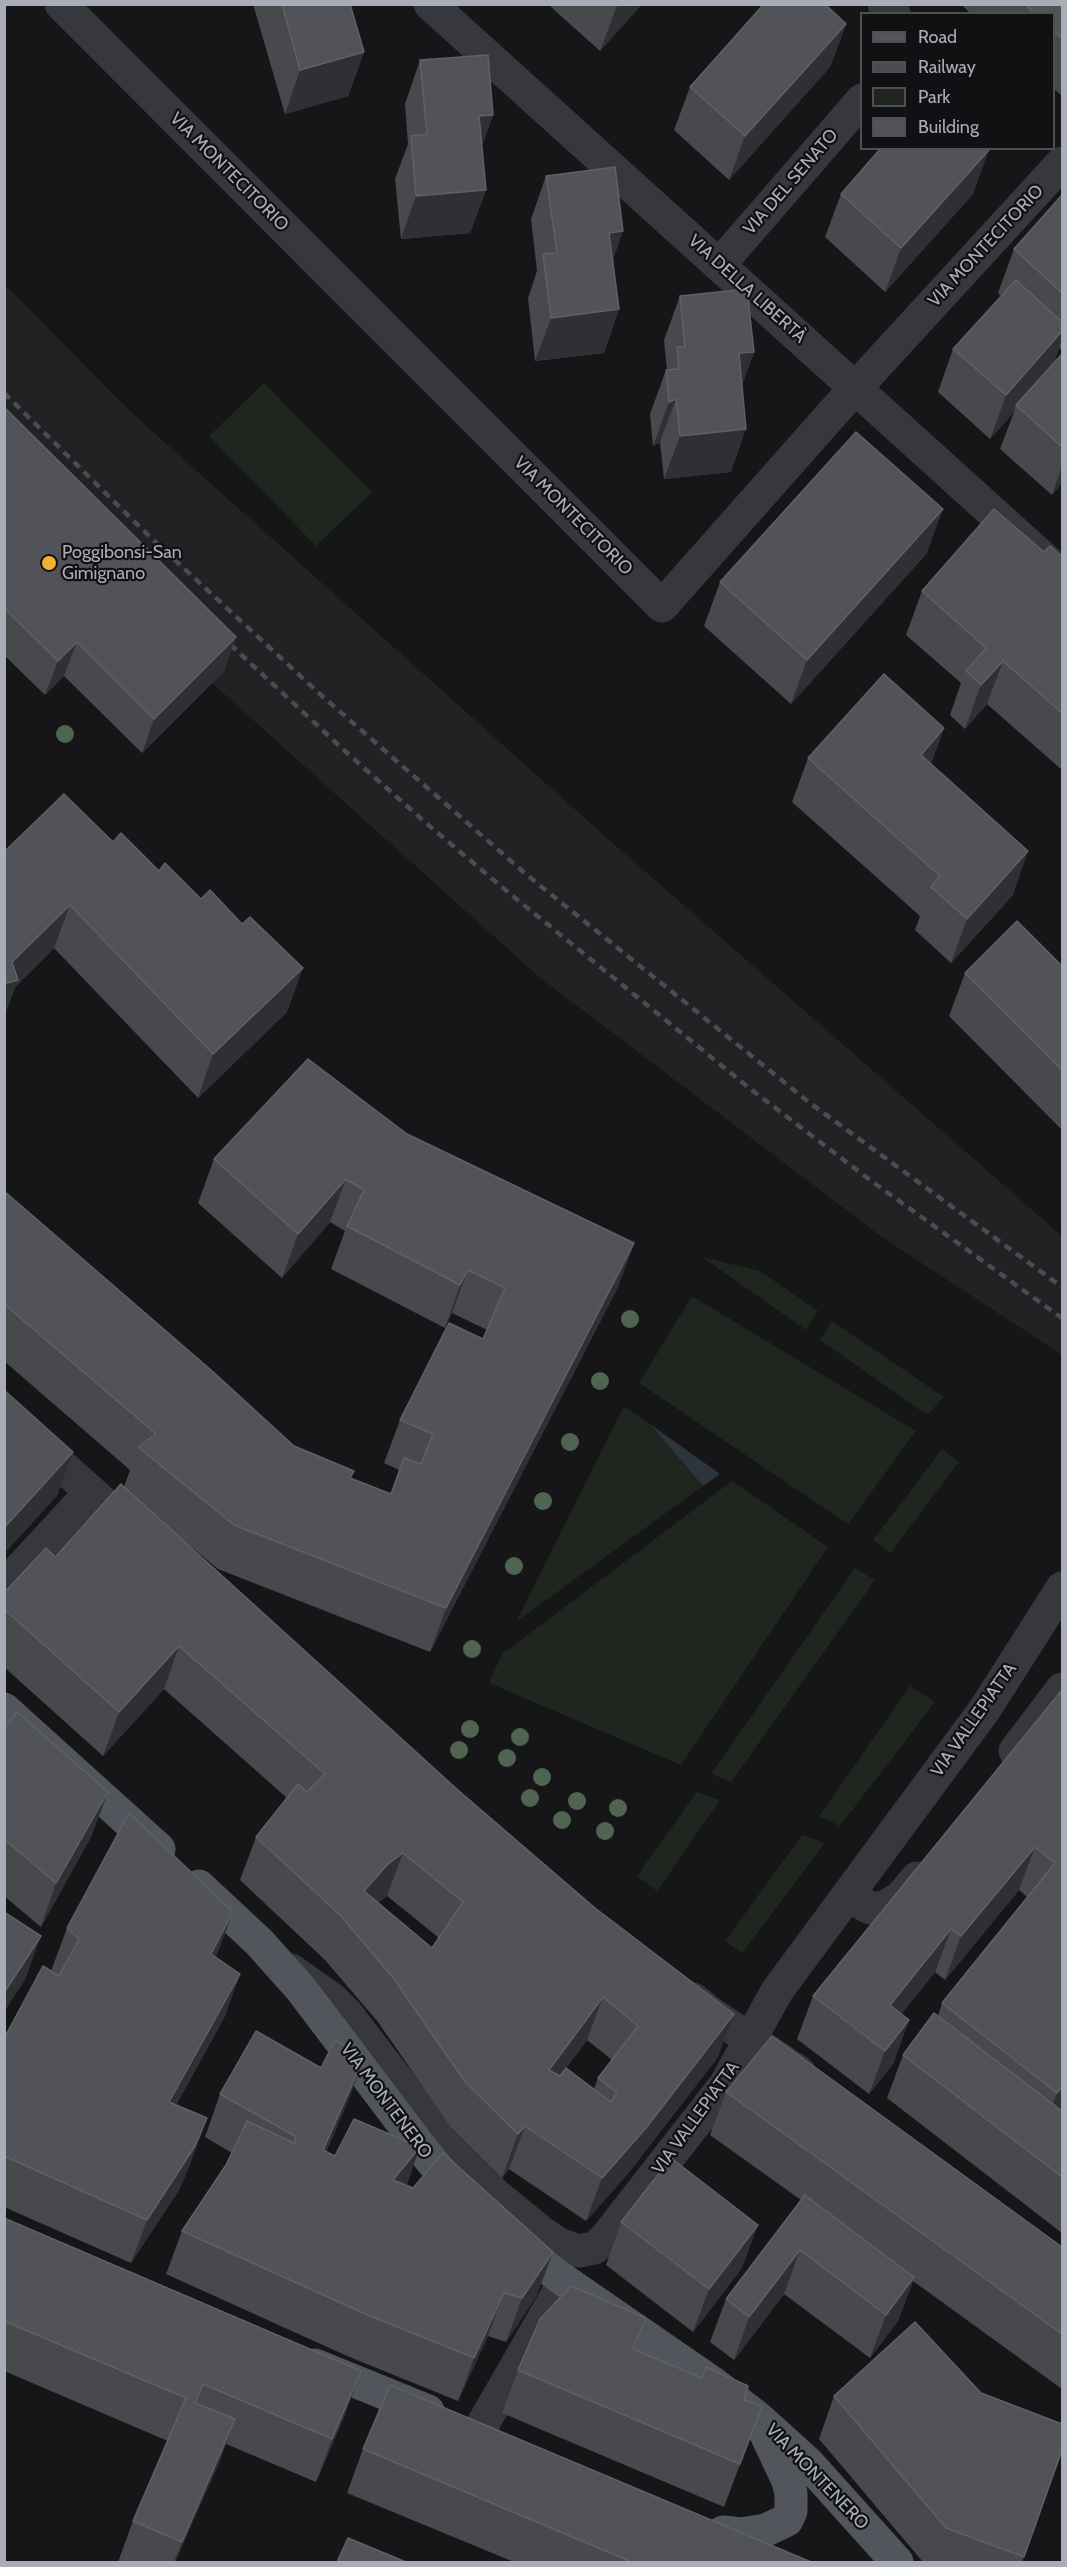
<!DOCTYPE html>
<meta charset="utf-8">
<style>
body{margin:0}
#map{position:relative;width:1067px;height:2567px;overflow:hidden;background:#161618;font-family:Cabin,sans-serif}
canvas{display:block}
.frame{position:absolute;inset:0;border:6px solid #a8adb8;pointer-events:none}
.legend{position:absolute;left:860px;top:12px;width:195px;height:138px;box-sizing:border-box;background:#111113;border:2px solid #4d4f55;margin:0;padding:8px 10px;list-style:none;font-size:18px;color:#a8adb8}
.legend li{display:flex;align-items:center;gap:12px;height:30px}
.legend b{width:30px;border:2px solid #4d4f55}
</style>
<div id="map">
<canvas width="1067" height="2567"></canvas>
<div class="frame"></div>
<ul class="legend">
<li><b style="height:8px;background:#53555c"></b>Road</li>
<li><b style="height:8px;background:#4a4c52"></b>Railway</li>
<li><b style="height:16px;background:#1e261f"></b>Park</li>
<li><b style="height:16px;background:#525359"></b>Building</li>
</ul>
</div>
<script>
const c = document.querySelector('canvas').getContext('2d');
c.lineJoin = 'round';
function fillPath(path, color) { c.fillStyle = color; c.fill(path, 'evenodd'); }
const poly = rows => new Path2D(rows.map(r => 'M' + r).join(''));
function stroke(path, color, width, dash) { c.strokeStyle = color; c.lineWidth = width; c.lineCap = dash ? 'butt' : 'round'; c.setLineDash(dash || []); c.stroke(path); }
function drawText(font, color, halo, rows, align = 'center') {
  c.font = font + ' Cabin,sans-serif'; c.lineWidth = 4.5; c.setLineDash([]); c.textBaseline = 'middle'; c.strokeStyle = halo; c.fillStyle = color; for (const [text, x, y, turn = 0] of rows) {
    c.save(); c.translate(x, y); c.rotate((+turn || 0) * Math.PI / 180); c.textAlign = isNaN(turn) ? turn : align; if (halo) c.strokeText(text, 0, 0); c.fillText(text, 0, 0); c.restore();
  }
}
fillPath(poly([
 [4,284,132,413,608,839,1062,1236,1062,1355,882,1237,539,977,212,683,224,671,5,453]
]), '#222225');
fillPath(poly([
 [264,383,372,492,316,546,209,436],
 [702,1257,760,1271,818,1311,806,1330],
 [692,1296,916,1431,848,1524,639,1383],
 [832,1321,944,1397,927,1415,820,1340],
 [624,1406,650,1424,703,1486,516,1622],
 [942,1449,959,1462,891,1553,873,1540],
 [732,1481,828,1547,681,1765,489,1683,502,1654],
 [855,1568,875,1580,731,1782,711,1774],
 [910,1686,935,1702,840,1826,819,1816],
 [697,1792,720,1800,657,1891,637,1876],
 [802,1835,825,1843,742,1953,725,1941]
]), '#1e261f');
fillPath(poly([
 [650,1424,720,1474,703,1486]
]), '#2c353c');
stroke(poly([
 [61,4,662,606,839,406,1062,163],
 [430,4,1062,575],
 [884,4,894,14],
 [720,264,862,100],
 [4,1414,137,1533],
 [4,1586,91,1492],
 [1015,1751,1062,1689],
 [852,1891,864,1905,871,1908,883,1908,901,1897,917,1878],
 [291,1970,332,1999,347,2014,447,2145,496,2195,540,2231,559,2244,579,2251,594,2248,604,2240,725,2085,777,1991,985,1709,1062,1588],
 [693,1999,712,2014,799,2072],
 [480,2429,565,2281]
]), '#37383d', 33);
stroke(poly([
 [4,1709,159,1849],
 [199,1886,259,1942,301,1989,425,2153,463,2199],
 [511,2241,565,2281,713,2383,757,2417,808,2463,897,2562],
 [315,2365,428,2411],
 [723,2532,741,2534,766,2530,787,2520,791,2511,791,2493,788,2481,764,2430]
]), '#53555c', 33);
stroke(poly([
 [4,393,150,537,321,695,527,875,810,1103,1062,1287],
 [220,635,346,752,426,823,509,893,753,1091,870,1180,1062,1318]
]), '#4a4c52', 4.5, [8, 6]);
c.fillStyle = '#506452';
for (const [x, y] of [
 [65,734],
 [630,1319],
 [600,1381],
 [570,1442],
 [543,1501],
 [514,1566],
 [472,1649],
 [470,1729],
 [520,1737],
 [459,1750],
 [507,1758],
 [542,1777],
 [530,1798],
 [577,1801],
 [618,1808],
 [562,1820],
 [605,1831]
]) { c.beginPath(); c.arc(x, y, 9, 0, 2 * Math.PI); c.fill(); }
fillPath(poly([
 [253,4,350,4,364,52,348,96,285,114],
 [552,4,642,4,600,51,551,7],
 [961,4,1062,4,1062,96,1053,88,1053,14,971,14],
 [846,24,830,67,729,180,674,130,690,87],
 [420,60,493,115,482,145,486,190,470,233,401,239,395,179,408,144,405,104],
 [546,176,613,260,619,309,604,353,535,361,528,298,537,271,531,219],
 [841,194,973,194,885,292,825,237],
 [1062,195,1062,351,1059,348,1054,363,1062,354,1062,483,1052,495,1000,449,1014,412,990,439,938,392,953,349,1001,296,998,293,1014,249],
 [680,296,754,352,742,385,731,472,664,479,660,442,653,446,650,414,666,370,667,370,664,340],
 [4,407,236,637,224,671,142,753,64,676,45,695,4,655],
 [1044,552,1062,557,1062,770,987,704,965,729,950,715,961,683,906,635,922,591],
 [927,553,791,704,704,626,720,582],
 [944,728,931,764,1013,895,951,963,915,930,920,916,792,802,808,758],
 [4,852,287,1012,198,1098,54,948,16,986],
 [1062,966,1062,1130,949,1016,965,973],
 [407,1134,634,1243,618,1287,430,1652,218,1569,171,1530,718,2057,630,2171,586,2221,509,2169,502,2178,450,2126,378,2022,325,1960,240,1880,256,1837,287,1798,164,1689,103,1756,4,1667,4,1593,55,1557,124,1487,130,1470,4,1361,4,1191,294,1446,351,1478,391,1494,399,1470,384,1463,400,1420,483,1339,487,1330,452,1313,445,1328,331,1269,345,1231,330,1222,282,1278,198,1203,214,1159],
 [387,1896,439,1938,432,1948,378,1903],
 [587,2040,612,2060,598,2078,594,2089,566,2068],
 [1062,1690,1061,2110,1062,2111,1062,2233,887,2098,903,2055,938,2016,942,2003,1027,1897,1019,1890,945,1980,935,1972,901,2014,909,2020,893,2064,869,2094,797,2039,813,1996],
 [4,1729,92,1835,41,1927,4,1896],
 [67,1928,216,1957,240,1974,224,2018,176,2105,191,2162,179,2190,131,2263,4,2207,4,2032,7,2033,51,1971],
 [364,2058,348,2101,326,2152,407,2185,553,2252,537,2295,506,2342,488,2336,458,2401,347,2356,166,2274,182,2231,226,2165,232,2153,205,2137,220,2094,321,2068],
 [726,2092,1062,2247,1062,2389,913,2281,898,2321,870,2358,784,2294,734,2360,710,2342,726,2299,801,2200,710,2135],
 [4,2218,345,2415,316,2482,226,2444,219,2463,175,2562,118,2562,133,2521,168,2441,4,2371],
 [621,2222,742,2268,693,2332,606,2265],
 [646,2318,634,2350,744,2400,762,2406,724,2507,502,2413,518,2370],
 [981,2393,1062,2450,1022,2562,923,2562,819,2439,834,2396],
 [363,2449,811,2562,514,2562,347,2493]
]), '#47494d');
fillPath(poly([
 [619,4,642,4,600,51,616,8],
 [846,24,830,67,729,180,745,136],
 [364,52,348,96,285,114,300,70],
 [493,115,477,158,479,116],
 [989,150,973,194,885,292,901,248],
 [486,190,470,233,401,239,416,196],
 [623,231,608,275,609,233],
 [619,309,604,353,535,361,551,318],
 [1062,331,1062,339,1052,369,1016,405,1014,412,990,439,1006,395],
 [754,352,738,395,739,353],
 [676,399,660,442,653,446,669,402],
 [746,429,731,472,664,479,680,436],
 [1062,466,1062,483,1052,495],
 [943,509,927,553,791,704,807,660],
 [236,637,224,671,142,753,154,719],
 [77,642,64,676,45,695,58,661],
 [1003,661,987,704,965,729,981,685],
 [944,728,928,772,921,755],
 [1028,851,1013,895,951,963,967,919],
 [70,905,54,948,16,986,4,1017,4,982,12,962],
 [303,968,287,1012,198,1098,213,1054],
 [346,1179,330,1222,282,1278,298,1234],
 [634,1243,618,1287,430,1652,446,1608],
 [468,1270,452,1313,445,1328,460,1285],
 [73,1452,57,1496,4,1554,4,1528],
 [179,1646,164,1689,103,1756,119,1712],
 [108,1792,92,1835,41,1927,56,1883],
 [1035,1847,1019,1890,945,1980,961,1936],
 [403,1853,387,1896,371,1908,364,1891,387,1865],
 [233,1912,217,1955,196,1997,211,1954],
 [951,1929,935,1972,877,2045,890,2005],
 [41,1936,25,1980,4,2012,4,1993],
 [240,1974,224,2018,153,2146,169,2102],
 [603,1997,587,2040,534,2113,549,2070],
 [734,2014,718,2057,630,2171,586,2221,602,2178],
 [909,2020,893,2064,869,2094,885,2051],
 [364,2058,348,2101,307,2194,323,2150],
 [1062,2086,1062,2109,1041,2137,1057,2093],
 [207,2118,191,2162,179,2190,131,2263,147,2220],
 [525,2126,509,2169,502,2178,518,2134],
 [420,2147,405,2191,393,2180],
 [758,2225,742,2268,693,2332,709,2289],
 [800,2250,784,2294,734,2360,749,2317],
 [553,2252,537,2295,506,2342,522,2298],
 [914,2277,898,2321,870,2358,886,2315],
 [504,2293,488,2336,458,2401,474,2358],
 [361,2371,345,2415,316,2482,332,2439],
 [762,2406,746,2449,724,2507,740,2464],
 [235,2419,219,2463,175,2562,174,2562,182,2542]
]), '#2f3033');
const building = poly([
 [282,4,350,4,364,52,300,70,282,4],
 [764,4,825,4,846,24,745,136,690,87,764,4],
 [1025,4,1062,4,1062,39,1053,30,1053,14,1035,14,1025,4],
 [488,55,493,115,479,116,486,190,416,196,411,136,427,134,420,60,488,55],
 [881,148,987,148,989,150,901,248,841,194,881,148],
 [615,167,623,231,609,233,619,309,551,318,543,254,557,253,546,176,615,167],
 [1062,195,1062,293,1014,249,1062,195],
 [1016,280,1062,322,1062,331,1006,395,953,349,1016,280],
 [747,289,754,352,739,353,746,429,680,436,676,399,669,402,666,370,679,369,677,347,685,347,680,296,747,289],
 [1062,354,1062,447,1016,405,1062,354],
 [4,407,236,637,154,719,77,642,58,661,4,608,4,407],
 [856,432,943,509,807,660,720,582,856,432],
 [994,509,1044,552,1050,546,1062,557,1062,713,1003,661,981,685,966,671,986,648,922,591,994,509],
 [884,674,944,728,921,755,1028,851,967,919,931,887,940,876,808,758,884,674],
 [64,794,113,842,121,833,159,871,165,863,201,899,210,890,242,924,250,917,303,968,213,1054,70,905,12,962,18,980,4,984,4,852,64,794],
 [1017,921,1062,966,1062,1070,965,973,1017,921],
 [308,1059,407,1134,634,1243,446,1608,234,1525,138,1447,156,1434,4,1304,4,1191,211,1370,294,1446,354,1471,350,1478,391,1494,404,1458,421,1464,433,1434,400,1420,449,1323,483,1339,505,1288,468,1270,460,1285,347,1226,364,1190,346,1179,298,1234,214,1159,308,1059],
 [4,1390,73,1452,4,1528,4,1390],
 [121,1484,459,1791,595,1908,734,2014,646,2128,602,2178,525,2126,518,2134,466,2083,394,1979,341,1916,256,1837,298,1784,307,1792,325,1774,179,1646,119,1712,4,1609,4,1593,46,1548,55,1557,121,1484],
 [403,1853,463,1902,432,1948,364,1891,387,1865,403,1853],
 [603,1997,638,2026,598,2078,617,2093,611,2102,566,2068,560,2076,549,2070,603,1997],
 [1062,1690,1062,2086,1057,2093,942,2003,1055,1863,1035,1847,961,1936,951,1929,890,2005,909,2020,885,2051,813,1996,1062,1690],
 [17,1712,108,1792,56,1883,4,1839,4,1729,17,1712],
 [129,1813,233,1912,211,1954,240,1974,169,2102,207,2118,195,2146,147,2220,4,2156,4,2032,7,2033,43,1966,59,1976,79,1939,67,1928,129,1813],
 [4,1912,41,1936,4,1993,4,1912],
 [934,2013,1062,2111,1062,2177,903,2055,934,2013],
 [256,2031,321,2068,335,2040,364,2058,323,2150,335,2156,354,2119,420,2147,393,2180,413,2188,443,2153,553,2252,522,2298,504,2293,474,2358,363,2313,182,2231,226,2165,247,2121,296,2144,295,2136,220,2094,256,2031],
 [772,2036,1062,2247,1062,2334,726,2092,772,2036],
 [671,2158,758,2225,709,2289,621,2222,671,2158],
 [805,2195,914,2277,886,2315,800,2250,749,2317,726,2299,805,2195],
 [4,2218,361,2371,332,2439,203,2384,195,2403,235,2419,182,2542,133,2521,186,2398,4,2321,4,2218],
 [571,2286,646,2318,633,2349,702,2378,706,2367,748,2386,744,2400,762,2406,740,2464,518,2370,540,2319,571,2286],
 [915,2322,981,2393,1062,2424,1062,2450,1024,2557,946,2528,834,2396,915,2322],
 [390,2385,811,2562,632,2562,363,2449,390,2385],
 [348,2538,406,2562,337,2562,348,2538]
]);
fillPath(building, '#525359');
stroke(building, '#5f6168', 1.5);
for (const [x, y, r, color] of [
 [49,563,8,"#f2b134"]
]) { const dot = new Path2D(); dot.arc(x, y, r, 0, 2 * Math.PI); c.fillStyle = color; c.fill(dot); stroke(dot, '#111113', 2); }
drawText('18px', '#a8adb8', '#111113', [
 ["VIA MONTECITORIO",229,172,45],
 ["VIA DEL SENATO",791,182,-49],
 ["VIA MONTECITORIO",986,246,-47],
 ["VIA DELLA LIBERTÀ",747,289,42],
 ["VIA MONTECITORIO",573,516,45],
 ["VIA VALLEPIATTA",974,1720,-55],
 ["VIA MONTENERO",386,2101,53],
 ["VIA VALLEPIATTA",696,2118,-54],
 ["VIA MONTENERO",817,2477,46]
]);
drawText('18px', '#a8adb8', '#111113', [
 ["Poggibonsi-San",62,553],
 ["Gimignano",62,574]
], 'left');
</script>
